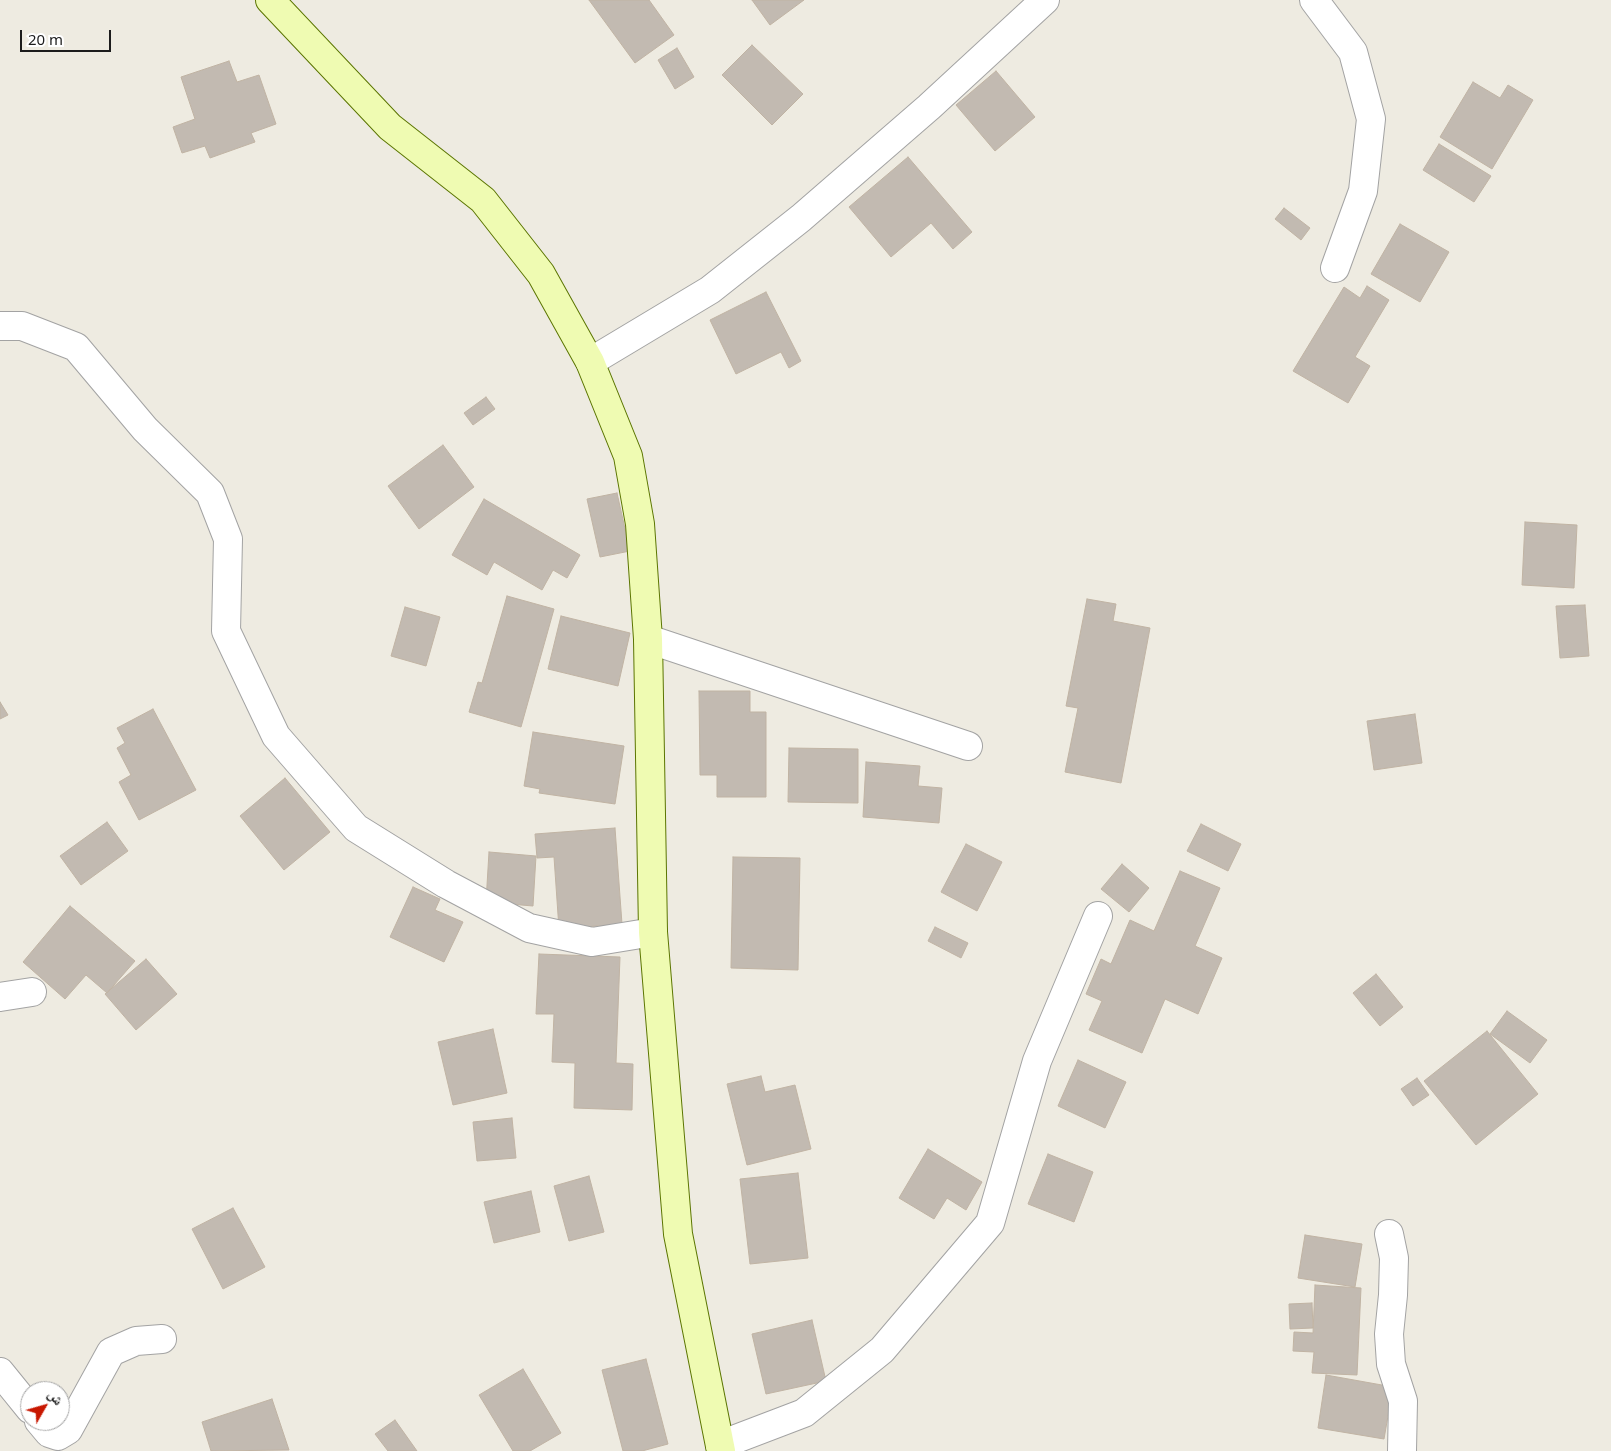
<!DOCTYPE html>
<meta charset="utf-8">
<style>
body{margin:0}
#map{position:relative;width:1611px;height:1451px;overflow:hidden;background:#eeebe1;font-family:"Noto Sans","Noto Naskh Arabic",sans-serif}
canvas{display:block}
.north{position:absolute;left:20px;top:1381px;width:50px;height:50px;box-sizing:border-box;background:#fff;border:1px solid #a4a4a4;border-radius:50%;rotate:52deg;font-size:14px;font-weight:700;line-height:20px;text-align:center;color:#1c1c1c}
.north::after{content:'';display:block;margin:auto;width:18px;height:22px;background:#c81700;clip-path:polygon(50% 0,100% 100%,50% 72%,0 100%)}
.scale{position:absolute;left:20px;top:30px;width:91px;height:22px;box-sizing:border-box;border:2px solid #1c1c1c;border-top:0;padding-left:6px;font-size:15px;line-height:18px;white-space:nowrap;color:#1c1c1c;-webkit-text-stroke:4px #fff;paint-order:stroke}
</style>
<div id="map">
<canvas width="1611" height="1451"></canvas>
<div class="north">ش</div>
<div class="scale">20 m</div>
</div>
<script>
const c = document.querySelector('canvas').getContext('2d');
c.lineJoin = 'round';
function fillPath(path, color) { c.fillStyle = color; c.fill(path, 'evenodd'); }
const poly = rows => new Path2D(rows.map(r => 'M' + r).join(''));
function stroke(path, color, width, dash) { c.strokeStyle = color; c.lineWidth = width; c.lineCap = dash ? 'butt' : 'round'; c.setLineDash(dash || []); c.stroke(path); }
const building = poly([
 [589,0,649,0,674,35,635,63,589,0],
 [752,0,804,0,770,25,752,0],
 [752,45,803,94,772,125,722,75,752,45],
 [677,48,694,77,675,89,658,60,677,48],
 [229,61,237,82,259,75,276,124,251,133,255,142,210,158,205,146,182,153,173,127,195,119,181,77,229,61],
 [996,71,1035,117,995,151,956,105,996,71],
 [1473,82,1500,98,1508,85,1533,100,1492,169,1440,137,1473,82],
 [1439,144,1491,176,1474,202,1423,170,1439,144],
 [908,157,972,232,953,249,931,223,891,257,849,207,908,157],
 [1284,208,1310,228,1301,240,1275,219,1284,208],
 [1400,224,1449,252,1420,302,1371,274,1400,224],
 [1367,286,1389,300,1355,357,1370,366,1348,403,1293,371,1344,287,1360,298,1367,286],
 [766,292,801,361,789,368,781,352,736,374,710,320,766,292],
 [486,397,495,409,473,425,464,413,486,397],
 [443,445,474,487,419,529,388,486,443,445],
 [617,493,630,551,600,557,587,499,617,493],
 [484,499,580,555,567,578,553,570,542,590,494,562,487,575,452,555,484,499],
 [1525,522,1577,525,1574,588,1522,585,1525,522],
 [507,596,554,609,521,727,469,712,478,682,482,683,507,596],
 [1087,599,1116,604,1113,621,1150,628,1121,783,1065,772,1078,708,1066,706,1087,599],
 [1585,605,1589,656,1560,658,1556,606,1585,605],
 [405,607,440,617,426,666,391,656,405,607],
 [561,616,630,633,618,686,548,669,561,616],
 [699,691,750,691,750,712,766,712,766,797,717,797,717,775,700,775,699,691],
 [0,702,8,715,0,719,0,702],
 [153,709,196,790,139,820,119,782,131,775,117,748,125,743,117,728,153,709],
 [1415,714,1422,763,1374,770,1367,721,1415,714],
 [533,732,624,746,615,804,539,793,540,789,524,786,533,732],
 [789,748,858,749,858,803,788,802,789,748],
 [866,762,920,766,918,786,942,788,939,823,863,817,866,762],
 [285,778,330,832,284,870,240,816,285,778],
 [107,822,128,851,81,885,60,856,107,822],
 [1201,824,1241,844,1228,871,1187,851,1201,824],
 [615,828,622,924,559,929,554,857,537,858,535,834,615,828],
 [966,844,1002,862,977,911,941,892,966,844],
 [489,852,536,856,533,906,486,902,489,852],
 [733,857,800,858,798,970,731,968,733,857],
 [1122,864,1149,888,1129,912,1101,889,1122,864],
 [1180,871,1220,888,1195,946,1222,958,1198,1014,1165,999,1142,1053,1089,1030,1102,1001,1086,994,1101,959,1111,964,1130,920,1154,931,1180,871],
 [413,887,440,899,435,910,463,922,444,962,390,937,413,887],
 [70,906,135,961,107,993,86,975,65,999,23,962,70,906],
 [935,927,968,943,961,958,928,941,935,927],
 [539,954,620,957,616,1063,633,1064,632,1110,574,1108,575,1063,552,1062,554,1014,536,1014,539,954],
 [146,959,177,994,136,1030,105,994,146,959],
 [1376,974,1403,1007,1380,1026,1353,993,1376,974],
 [1507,1011,1547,1040,1530,1063,1490,1034,1507,1011],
 [493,1029,507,1093,453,1105,438,1042,493,1029],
 [1487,1031,1538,1094,1476,1145,1424,1081,1487,1031],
 [1078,1060,1126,1082,1105,1128,1058,1106,1078,1060],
 [761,1076,765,1092,795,1085,811,1149,747,1165,727,1084,761,1076],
 [1417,1078,1429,1095,1413,1106,1401,1089,1417,1078],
 [512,1118,516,1158,477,1161,473,1122,512,1118],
 [928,1149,982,1182,966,1210,947,1198,934,1219,899,1198,928,1149],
 [1048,1154,1093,1172,1074,1222,1028,1204,1048,1154],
 [798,1173,808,1258,750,1264,740,1179,798,1173],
 [589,1176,604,1232,569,1241,554,1186,589,1176],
 [531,1191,540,1232,494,1243,484,1202,531,1191],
 [233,1208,265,1267,223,1289,192,1229,233,1208],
 [1305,1235,1362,1244,1355,1287,1298,1278,1305,1235],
 [1315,1285,1361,1288,1357,1375,1312,1373,1314,1352,1293,1351,1294,1332,1313,1333,1315,1285],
 [1312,1303,1313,1328,1290,1329,1289,1304,1312,1303],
 [812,1320,826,1381,766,1394,752,1334,812,1320],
 [646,1359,668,1444,642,1451,623,1451,602,1370,646,1359],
 [523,1369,561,1433,530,1451,513,1451,479,1395,523,1369],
 [1326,1375,1393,1387,1384,1439,1318,1428,1326,1375],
 [272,1399,289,1450,211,1451,202,1422,272,1399],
 [395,1420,417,1451,388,1451,375,1434,395,1420]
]);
fillPath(building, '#c2bab1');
stroke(building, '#c0b3a3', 1);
const street = poly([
 [1314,0,1353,52,1371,119,1363,191,1335,268],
 [0,326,22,326,76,347,145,429,210,493,228,539,226,631,276,736,356,828,446,884,529,928,592,942,653,932],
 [590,362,710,290,801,218,929,107,1045,0],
 [648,639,968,746],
 [0,997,32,992],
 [1389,1234,1394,1258,1393,1295,1389,1334,1391,1364,1403,1401,1402,1451],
 [0,1372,30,1409],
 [39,1421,49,1433,58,1436,68,1430,111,1352,136,1341,162,1339],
 [720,1445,804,1413,882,1350,990,1223,1037,1061,1098,916]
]);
const secondary = poly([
 [270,0,390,127,483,200,541,274,590,362,628,456,640,524,648,639,653,932,678,1234,721,1451]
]);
stroke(street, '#a3a3a3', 30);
stroke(secondary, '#5b7501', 30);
stroke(street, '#fff', 28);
stroke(secondary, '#effbb2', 28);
</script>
